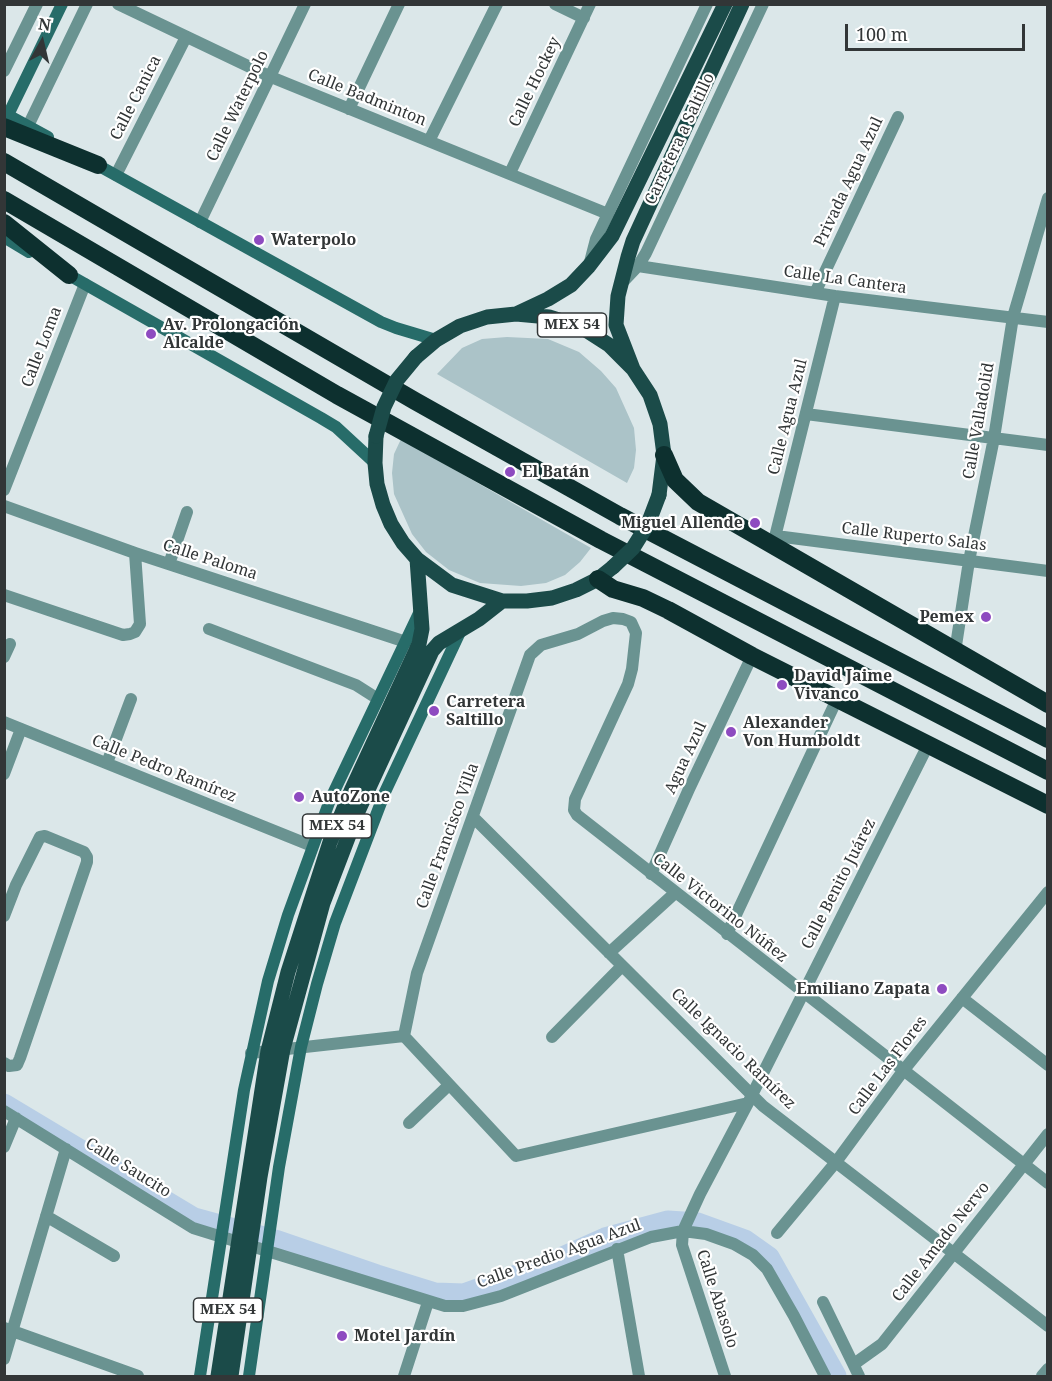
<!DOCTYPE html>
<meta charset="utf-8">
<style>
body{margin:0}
#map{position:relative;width:1052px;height:1381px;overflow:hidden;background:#dbe7e9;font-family:"Noto Serif",serif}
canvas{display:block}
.frame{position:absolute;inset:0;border:6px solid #323637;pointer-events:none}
.north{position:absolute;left:12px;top:12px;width:60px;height:60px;-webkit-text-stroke:4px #fff;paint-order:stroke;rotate:8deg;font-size:16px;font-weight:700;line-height:24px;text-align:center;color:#323637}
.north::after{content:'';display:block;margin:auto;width:21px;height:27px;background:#323637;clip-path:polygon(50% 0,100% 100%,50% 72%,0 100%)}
.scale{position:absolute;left:845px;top:24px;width:180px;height:27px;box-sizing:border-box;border:3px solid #323637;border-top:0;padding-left:8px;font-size:18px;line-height:21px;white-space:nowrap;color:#323637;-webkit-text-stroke:4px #fff;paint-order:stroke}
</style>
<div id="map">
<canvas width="1052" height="1381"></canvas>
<div class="frame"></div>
<div class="north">N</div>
<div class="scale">100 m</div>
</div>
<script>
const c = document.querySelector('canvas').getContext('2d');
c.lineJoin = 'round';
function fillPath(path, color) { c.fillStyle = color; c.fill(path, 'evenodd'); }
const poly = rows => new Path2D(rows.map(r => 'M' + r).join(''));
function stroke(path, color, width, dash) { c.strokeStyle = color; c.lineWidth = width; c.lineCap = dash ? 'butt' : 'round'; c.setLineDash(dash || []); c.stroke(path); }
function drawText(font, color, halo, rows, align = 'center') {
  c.font = font + ' "Noto Serif",serif'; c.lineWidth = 4.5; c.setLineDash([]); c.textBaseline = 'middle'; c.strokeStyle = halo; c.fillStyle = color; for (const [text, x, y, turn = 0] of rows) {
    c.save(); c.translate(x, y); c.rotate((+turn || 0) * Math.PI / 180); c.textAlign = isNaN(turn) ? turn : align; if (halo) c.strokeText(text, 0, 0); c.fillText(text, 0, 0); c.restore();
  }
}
fillPath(poly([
 [507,337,548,339,579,352,601,371,616,388,634,428,636,450,634,468,627,483,437,374,462,348,482,339],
 [401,439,591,548,580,562,565,575,546,583,521,586,480,583,449,570,426,552,412,534,394,494,392,473,394,454]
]), '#abc3c8');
stroke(poly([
 [4,1104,194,1218,278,1241,377,1275,435,1293,464,1294,542,1266,605,1238,668,1221,698,1223,745,1240,769,1257,836,1376]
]), '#b8cee6', 21);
stroke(poly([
 [118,4,271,77,608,214],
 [555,4,584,18],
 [4,71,37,4],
 [349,109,399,4],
 [28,126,87,4],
 [429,141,497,4],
 [510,173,590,4],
 [116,175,186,37],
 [200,222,305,4],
 [590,262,596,239,707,4],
 [638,266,835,296,1048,322],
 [621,284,638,266,646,253,763,4],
 [815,293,898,117],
 [806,414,1048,445],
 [4,490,85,284],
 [4,506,135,553,406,642],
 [776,536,1048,571],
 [774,541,835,296],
 [169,564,187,512],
 [4,595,123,635,130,634,135,632,140,624,135,553],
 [209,629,356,685,378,699],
 [955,652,969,561,994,438,1013,317,1048,198],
 [4,657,10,644],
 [4,722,312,846],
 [107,763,131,699],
 [4,774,21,729],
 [473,817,763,1106,1048,1326],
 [651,874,689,789,752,656],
 [4,916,16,885,40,837,45,836,84,852,87,857,87,862,20,1058,17,1065,9,1066,4,1063],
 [727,934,837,699],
 [609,953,675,893],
 [962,998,1048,1065],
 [404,1036,417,973,530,655,541,645,578,634,603,621,613,618,623,619,631,622,636,633,632,669,628,684,575,799,574,810,577,815,1048,1183],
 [404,1036,516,1156,748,1103],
 [552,1037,622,966],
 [251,1053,404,1036],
 [4,1111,193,1228,445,1306,463,1306,501,1296,651,1237,683,1231,706,1234,734,1244,753,1255,767,1269,794,1316,825,1376],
 [409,1123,449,1085],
 [4,1147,16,1118],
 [46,1216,114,1256],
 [777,1233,836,1162,903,1071,1048,892],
 [617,1249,639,1376],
 [823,1302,859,1376],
 [4,1328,138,1376],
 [4,1359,66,1149],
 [854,1364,882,1344,1048,1134],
 [404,1376,428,1302],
 [725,1376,682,1245,683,1231,700,1194,748,1103,928,745],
 [1042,1376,1048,1369]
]), '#6a9391', 12);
stroke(poly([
 [4,113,48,137],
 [8,115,62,4],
 [92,162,381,322,396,328,436,340],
 [4,237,29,252],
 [62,271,321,418,336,427,375,463],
 [200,1376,244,1090,268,981,288,915,330,800,420,611],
 [249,1376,279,1167,301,1047,317,984,335,923,385,792,461,630]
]), '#276c69', 12);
stroke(poly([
 [516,314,548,299,571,285,589,266,612,236,725,4],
 [416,357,436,340,460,326,487,317,516,314,549,317,581,327,609,345,633,369,650,395,660,424,664,455,659,495],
 [633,369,616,325,618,296,628,257,633,241,742,4],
 [376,436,375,463,377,484,383,505,391,524,403,543,417,559,452,585,502,601,527,601,552,598,576,590,598,579,613,567],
 [218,1376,268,1051,288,972,330,842,352,789,419,644,422,629,417,559],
 [231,1376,260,1177,283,1049,323,903,359,809,432,651,439,643,479,619,502,601]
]), '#1b4b49', 15);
stroke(poly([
 [4,127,98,165],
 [4,162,415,401,620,516,1048,739],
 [4,200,337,395,601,540,1048,771],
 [4,223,69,275],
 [664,455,675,480,698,502,1048,704],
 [598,579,613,589,643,598,668,610,752,656,1048,805]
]), '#0d302f', 18);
stroke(poly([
 [376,436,384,407,397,380,416,357],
 [613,567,633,548,648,524,659,495]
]), '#1b4b49', 15);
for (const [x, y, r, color] of [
 [259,240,6,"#8e4bc0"],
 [151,334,6,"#8e4bc0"],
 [510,472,6,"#8e4bc0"],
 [755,523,6,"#8e4bc0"],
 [986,617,6,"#8e4bc0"],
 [782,685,6,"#8e4bc0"],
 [434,711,6,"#8e4bc0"],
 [731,732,6,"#8e4bc0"],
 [299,797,6,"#8e4bc0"],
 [942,989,6,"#8e4bc0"],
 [342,1336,6,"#8e4bc0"]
]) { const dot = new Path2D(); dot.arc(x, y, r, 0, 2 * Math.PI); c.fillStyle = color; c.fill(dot); stroke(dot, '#fff', 2); }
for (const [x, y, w] of [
 [572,325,69],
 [337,826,69],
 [228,1310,69]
]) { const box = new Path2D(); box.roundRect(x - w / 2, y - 12, w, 24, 4.5); c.fillStyle = '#fff'; c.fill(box); stroke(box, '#323637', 1.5); }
drawText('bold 15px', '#323637', null, [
 ["MEX 54",572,325],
 ["MEX 54",337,826],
 ["MEX 54",228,1310]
]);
drawText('16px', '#323637', '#fff', [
 ["Calle Hockey",535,82,-64],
 ["Calle Canica",136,98,-63],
 ["Calle Badminton",367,98,22],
 ["Calle Waterpolo",238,106,-64],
 ["Carretera a Saltillo",680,139,-65],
 ["Privada Agua Azul",849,182,-65],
 ["Calle La Cantera",845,280,8],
 ["Calle Loma",42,347,-69],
 ["Calle Agua Azul",788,417,-76],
 ["Calle Valladolid",979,421,-80],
 ["Calle Ruperto Salas",914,537,7],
 ["Calle Paloma",210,560,18],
 ["Agua Azul",686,758,-65],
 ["Calle Pedro Ramírez",164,769,22],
 ["Calle Francisco Villa",448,836,-70],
 ["Calle Benito Juárez",839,884,-63],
 ["Calle Victorino Núñez",720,908,38],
 ["Calle Ignacio Ramírez",733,1049,44],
 ["Calle Las Flores",888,1066,-53],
 ["Calle Saucito",128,1168,32],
 ["Calle Amado Nervo",941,1242,-52],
 ["Calle Predio Agua Azul",559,1254,-20],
 ["Calle Abasolo",717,1299,72]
]);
drawText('bold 16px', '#323637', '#fff', [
 ["Waterpolo",271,240],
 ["Av. Prolongación",163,325],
 ["Alcalde",163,343],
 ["El Batán",522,472],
 ["Miguel Allende",743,523,"right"],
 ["Pemex",974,617,"right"],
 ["David Jaime",794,676],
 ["Vivanco",794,694],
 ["Carretera",446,702],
 ["Saltillo",446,720],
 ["Alexander",743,723],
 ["Von Humboldt",743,741],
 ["AutoZone",311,797],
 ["Emiliano Zapata",930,989,"right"],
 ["Motel Jardín",354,1336]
], 'left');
</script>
